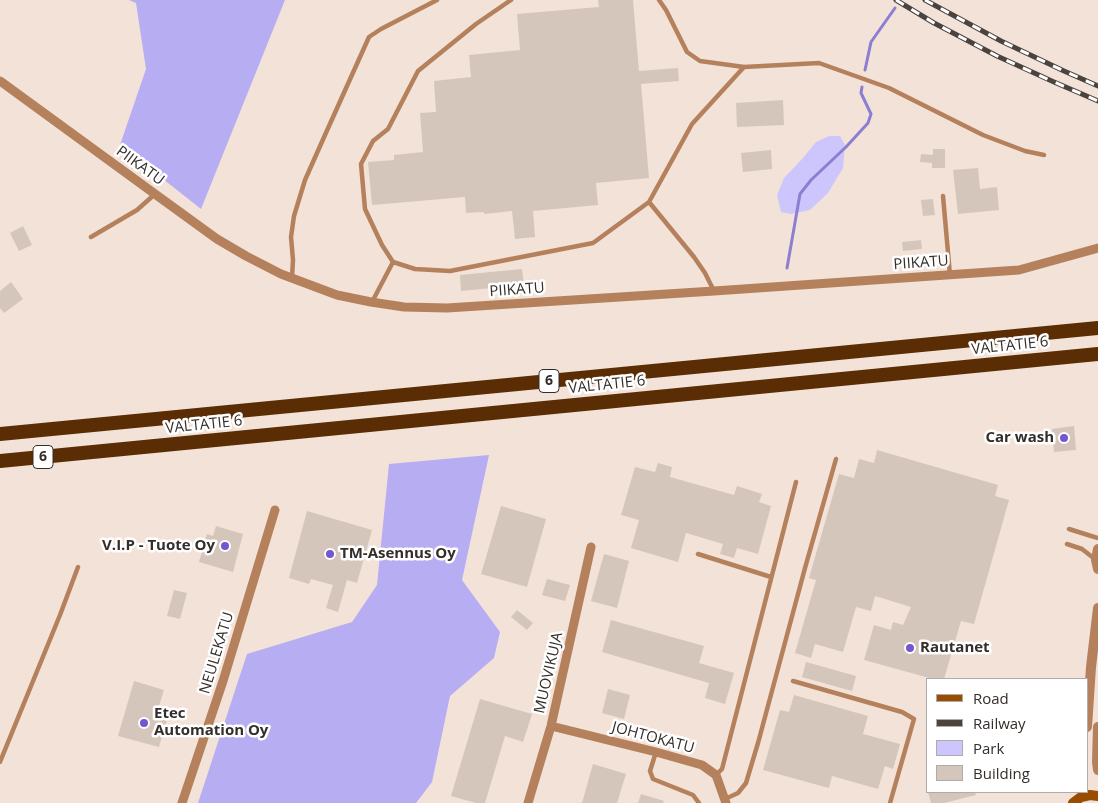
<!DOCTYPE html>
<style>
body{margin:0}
#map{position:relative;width:1098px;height:803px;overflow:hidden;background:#f2e2d8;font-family:"Open Sans",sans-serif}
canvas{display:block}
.legend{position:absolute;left:926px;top:678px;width:162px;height:115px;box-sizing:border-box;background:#fff;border:1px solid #aeabaa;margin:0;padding:6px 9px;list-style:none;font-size:15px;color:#342e2a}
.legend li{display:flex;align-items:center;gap:10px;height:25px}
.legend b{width:25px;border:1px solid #aeabaa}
</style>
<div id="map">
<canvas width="1098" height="803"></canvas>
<ul class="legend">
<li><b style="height:6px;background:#984d00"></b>Road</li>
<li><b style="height:6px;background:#4a433e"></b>Railway</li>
<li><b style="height:14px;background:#cdc6fd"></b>Park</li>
<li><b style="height:14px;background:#d5c6bc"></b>Building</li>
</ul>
</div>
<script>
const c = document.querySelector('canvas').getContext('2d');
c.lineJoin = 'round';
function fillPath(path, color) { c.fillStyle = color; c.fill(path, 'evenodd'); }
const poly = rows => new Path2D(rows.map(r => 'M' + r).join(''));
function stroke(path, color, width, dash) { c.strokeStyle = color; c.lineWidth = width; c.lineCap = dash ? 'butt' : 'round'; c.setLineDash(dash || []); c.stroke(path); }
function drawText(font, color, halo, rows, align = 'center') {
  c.font = font + ' "Open Sans",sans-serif'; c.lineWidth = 5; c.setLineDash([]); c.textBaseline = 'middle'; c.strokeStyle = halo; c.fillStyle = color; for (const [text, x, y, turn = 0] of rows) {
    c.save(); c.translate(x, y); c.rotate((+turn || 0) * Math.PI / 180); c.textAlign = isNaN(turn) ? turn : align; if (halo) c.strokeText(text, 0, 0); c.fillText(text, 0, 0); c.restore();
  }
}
fillPath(poly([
 [829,136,840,136,845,145,843,168,828,193,810,210,791,214,781,212,777,195,784,178,802,159,816,142]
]), '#cdc6fd');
fillPath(poly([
 [129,0,285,0,201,209,120,145,146,69,136,3],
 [489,455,462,580,500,632,494,658,450,696,432,782,416,803,198,803,247,654,352,622,377,585,389,464]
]), '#b7adf3');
stroke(poly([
 [865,70,871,42,895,8],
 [787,268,800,194,811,180,846,147,868,123,871,114,861,93,862,87]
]), '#8c7ed1', 3);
fillPath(poly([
 [598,0,633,0,639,71,678,68,679,81,641,84,649,178,596,183,598,205,533,211,535,237,515,239,512,211,484,214,484,212,466,213,465,197,372,205,368,162,394,160,394,155,423,152,420,113,436,112,434,81,471,77,469,55,520,50,517,14,599,7],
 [783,100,784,125,737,127,736,103],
 [933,149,945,149,945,168,932,168,932,163,920,162,921,154,933,155],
 [771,150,772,169,743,172,741,153],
 [978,168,980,189,997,187,999,210,958,214,953,170],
 [933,199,935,215,923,216,921,200],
 [23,226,32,245,19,251,10,233],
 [921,240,922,249,903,251,902,242],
 [522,269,524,285,461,291,460,275],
 [11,282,23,299,4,313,0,308,0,291],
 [1074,426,1076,450,1054,452,1052,429],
 [877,450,998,485,995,496,1009,500,974,624,961,621,944,679,933,679,864,660,874,625,891,630,893,622,903,625,911,607,875,596,871,611,856,607,843,652,815,644,811,658,795,653,816,580,809,578,839,474,854,478,859,459,874,463],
 [658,463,672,467,670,477,734,495,737,486,762,494,759,502,771,506,758,554,737,548,734,558,720,554,723,544,686,533,678,562,631,548,639,520,621,515,635,467,655,472],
 [501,506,546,519,527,587,481,574],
 [307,511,372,530,357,583,347,580,338,612,326,608,333,585,311,579,309,584,289,578],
 [216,526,243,534,233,572,199,562,207,534,213,536],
 [604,554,629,561,617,608,591,601],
 [547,579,570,585,565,601,542,595],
 [174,590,187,593,180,619,167,616],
 [517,610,533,623,527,630,511,617],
 [611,620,704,646,699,663,734,673,725,704,705,698,709,683,602,652],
 [806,662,856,676,852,691,802,677],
 [134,681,164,690,159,706,170,709,159,747,118,736],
 [608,689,630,695,624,719,602,713],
 [794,695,868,716,863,734,900,744,893,769,885,766,878,789,832,776,829,788,763,770,780,710,789,712],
 [480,699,532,714,523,742,505,736,485,803,476,803,451,796],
 [593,764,626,774,617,803,582,803],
 [928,792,975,792,976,795,944,803,931,803],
 [641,794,664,801,663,803,638,803]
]), '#d5c6bc');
stroke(poly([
 [659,0,666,10,687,52,700,61,744,67,819,63,889,88,983,135,1025,151,1044,155],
 [943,196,950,275],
 [649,202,694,257,705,273,714,291],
 [91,237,137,210,155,194],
 [393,262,415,269,450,271,593,243,649,202,692,124,744,67],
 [292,278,293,260,291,237,294,216,305,180,325,135,369,37,381,29,437,0],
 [372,302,393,262,382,245,365,209,361,164,373,141,388,129,418,71,476,24,511,0],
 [1069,529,1088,535,1098,538],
 [1067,544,1082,549,1096,560],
 [698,554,771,577],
 [793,681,902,712,914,719,890,803],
 [656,752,650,771,653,779,693,795,699,803],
 [0,762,60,615,78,567],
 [716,775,722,769,796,482],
 [725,799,738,793,746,783,758,743,805,568,836,459]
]), '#b5805c', 4.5);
stroke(poly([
 [0,81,155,194,217,239,246,256,281,274,337,295,371,302,404,307,447,308,714,291,1019,270,1098,248],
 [551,726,656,752,702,765,716,775,726,803],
 [182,803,223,681,275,510],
 [528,803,551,726,591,547]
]), '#b5805c', 9);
stroke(poly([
 [1098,549,1096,560,1098,569],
 [1087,727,1091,667,1098,608],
 [1098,727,1097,762,1098,770]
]), '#b5805c', 10);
stroke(poly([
 [1073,803,1081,797,1090,795,1098,796]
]), '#984d00', 10);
stroke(poly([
 [0,434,1098,328],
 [0,461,1098,354]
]), '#5b2d04', 14);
const rail = poly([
 [896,0,934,23,997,56,1054,82,1098,101],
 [925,0,1001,41,1064,71,1098,86]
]);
stroke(rail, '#4a433e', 5);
stroke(rail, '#fff', 3, [9]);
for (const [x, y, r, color] of [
 [1064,438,5,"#7356d0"],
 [225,546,5,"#7356d0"],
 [330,554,5,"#7356d0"],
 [910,648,5,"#7356d0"],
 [144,723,5,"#7356d0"]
]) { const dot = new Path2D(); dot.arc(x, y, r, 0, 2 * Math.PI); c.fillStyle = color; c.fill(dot); stroke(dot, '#fff', 2); }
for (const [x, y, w] of [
 [549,381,20],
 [43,457,20]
]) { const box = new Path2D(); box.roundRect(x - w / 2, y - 11.5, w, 23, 4); c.fillStyle = '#fff'; c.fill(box); stroke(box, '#342e2a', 1); }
drawText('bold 14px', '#342e2a', null, [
 ["6",549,381],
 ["6",43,457]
]);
drawText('15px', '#342e2a', '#fff', [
 ["PIIKATU",140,166,36],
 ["PIIKATU",921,263,-4],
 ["PIIKATU",517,290,-4],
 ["VALTATIE 6",1010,346,-6],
 ["VALTATIE 6",607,385,-6],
 ["VALTATIE 6",204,425,-6],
 ["NEULEKATU",217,653,-73],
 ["MUOVIKUJA",549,673,-77],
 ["JOHTOKATU",653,738,15]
]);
drawText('bold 15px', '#342e2a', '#fff', [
 ["Car wash",1054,438,"right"],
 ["V.I.P - Tuote Oy",215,546,"right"],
 ["TM-Asennus Oy",340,554],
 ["Rautanet",920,648],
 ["Etec",154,714],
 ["Automation Oy",154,731]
], 'left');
</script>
